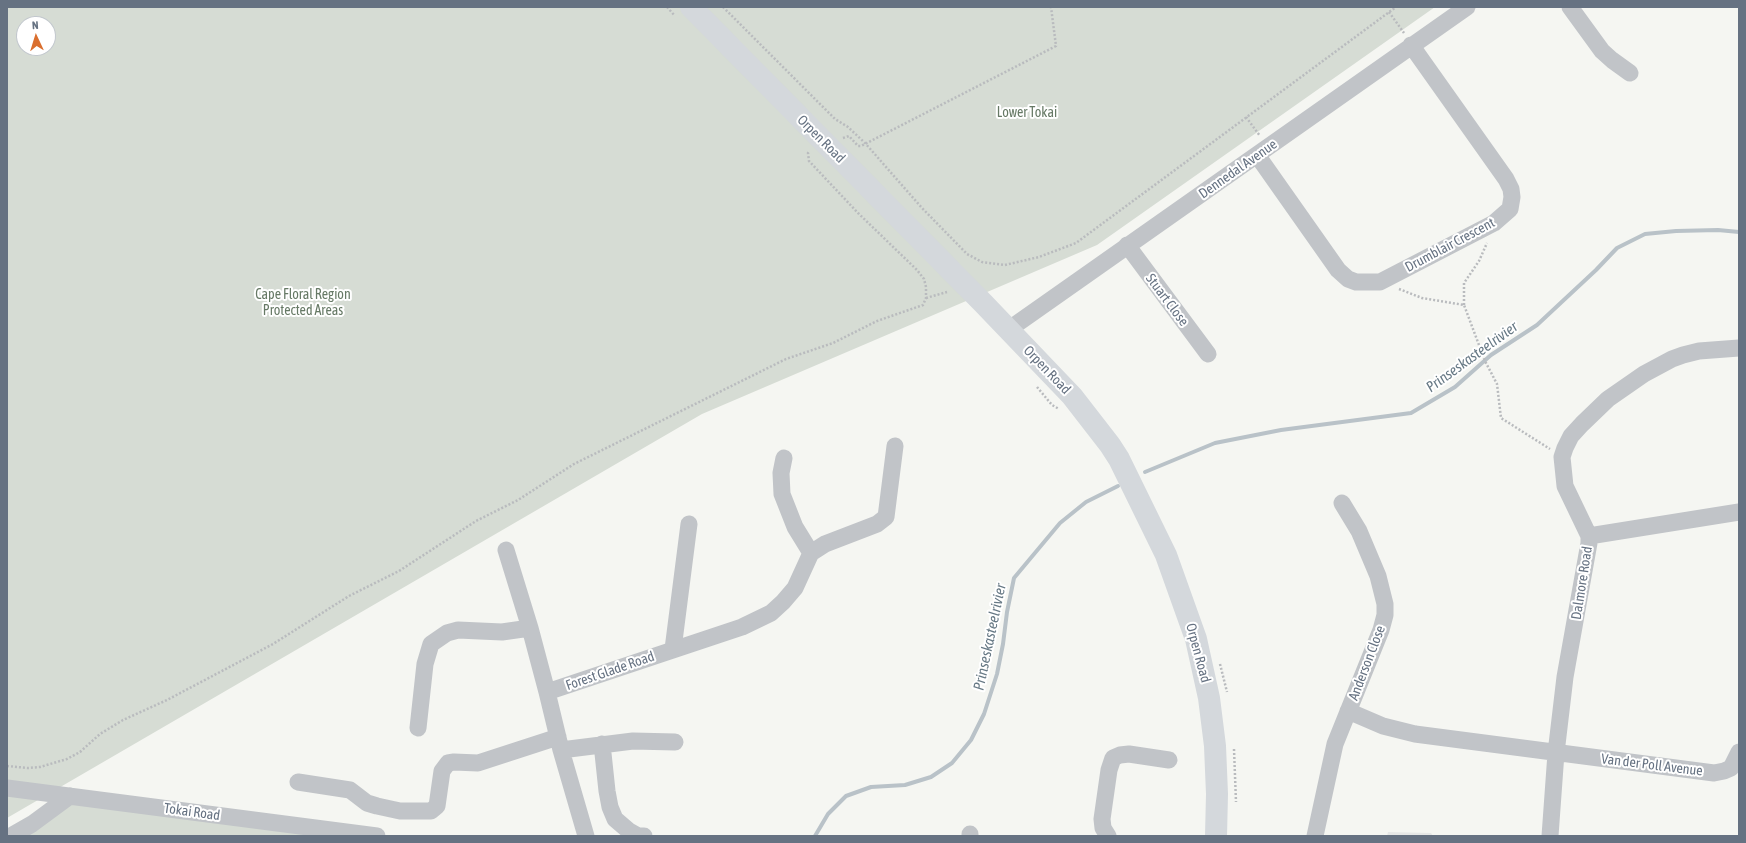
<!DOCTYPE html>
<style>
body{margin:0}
#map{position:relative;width:1746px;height:843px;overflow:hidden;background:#f5f6f2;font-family:"Asap Condensed",sans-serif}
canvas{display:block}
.frame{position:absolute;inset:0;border:8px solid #667282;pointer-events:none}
.north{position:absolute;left:16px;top:16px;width:40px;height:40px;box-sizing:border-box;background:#fff;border:1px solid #c2c7cd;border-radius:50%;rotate:356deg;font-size:11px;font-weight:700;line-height:16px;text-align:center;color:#667282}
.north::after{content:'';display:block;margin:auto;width:14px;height:18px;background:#da6f2f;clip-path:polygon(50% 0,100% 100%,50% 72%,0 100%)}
</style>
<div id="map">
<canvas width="1746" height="843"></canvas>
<div class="frame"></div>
<div class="north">N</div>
</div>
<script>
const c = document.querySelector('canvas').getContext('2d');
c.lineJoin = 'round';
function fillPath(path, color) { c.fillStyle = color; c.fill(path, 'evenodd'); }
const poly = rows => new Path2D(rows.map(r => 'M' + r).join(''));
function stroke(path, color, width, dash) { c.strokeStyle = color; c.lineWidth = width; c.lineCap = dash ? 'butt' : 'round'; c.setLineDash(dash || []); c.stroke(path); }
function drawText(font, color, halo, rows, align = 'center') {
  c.font = font + ' "Asap Condensed",sans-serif'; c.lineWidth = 4; c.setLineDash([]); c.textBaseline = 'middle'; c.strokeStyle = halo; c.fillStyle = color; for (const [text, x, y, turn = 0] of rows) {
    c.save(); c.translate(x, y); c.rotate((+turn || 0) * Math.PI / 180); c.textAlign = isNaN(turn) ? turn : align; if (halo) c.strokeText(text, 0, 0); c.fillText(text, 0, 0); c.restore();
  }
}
fillPath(poly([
 [1388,832,1431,833,1433,836,1387,836]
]), '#e6e7e6');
fillPath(poly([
 [7,7,1435,7,1097,245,702,414,7,818],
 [24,24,48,24,48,48,24,48],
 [70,796,383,836,7,836]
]), '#d6dcd4');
stroke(poly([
 [1145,472,1215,443,1281,430,1411,413,1455,387,1491,355,1537,325,1596,270,1617,248,1645,234,1676,231,1718,230,1739,232],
 [815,836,828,814,846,796,871,787,905,785,931,777,952,763,971,740,984,714,997,674,1003,644,1007,612,1014,578,1060,523,1086,502,1118,486]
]), '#b9c2c8', 4);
stroke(poly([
 [667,7,675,16],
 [723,7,835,119,848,127,865,143,922,208,967,254,982,262,1005,265,1039,257,1076,243,1396,7],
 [1389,12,1404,33],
 [1246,117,1260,136],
 [843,138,849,136,858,146,861,146,1056,46,1051,7],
 [1399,289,1422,298,1464,305,1485,361,1497,384,1501,418,1550,449],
 [926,298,947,292],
 [1464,305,1464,283,1479,261,1487,243],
 [1037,387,1052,405,1059,409],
 [1220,664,1227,692],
 [1234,749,1236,802],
 [7,766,28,768,40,767,67,759,80,752,100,734,123,720,167,700,273,644,349,596,399,571,476,521,518,500,574,464,786,359,833,343,877,321,923,305,926,298,926,287,924,279,917,270,858,213,809,161,808,153,810,151]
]), '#b9bbbe', 2.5, [2, 2]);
stroke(poly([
 [1570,7,1602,51,1612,60,1630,73],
 [1257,155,1338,270,1348,279,1356,282,1380,282,1494,223,1510,209,1512,197,1511,189,1506,179,1411,45],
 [1127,245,1208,354],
 [1008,330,1467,7],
 [784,458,781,473,782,494,795,527,811,553],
 [1589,536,1739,512],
 [506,550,530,628,547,692,561,750,586,836],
 [673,649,689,524],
 [547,692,742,627,771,613,783,602,795,588,811,553,825,544,877,524,886,517,895,446],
 [1348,711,1383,726,1415,734,1714,773,1724,771,1731,768,1739,752],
 [418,728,425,664,431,644,447,633,458,630,502,632,530,628],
 [602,744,607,791,610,807,615,819,629,831,638,836,644,836],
 [561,750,633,741,675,742],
 [298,782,350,790,367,803,377,806,400,811,431,811,437,806,442,771,448,763,454,762,478,763,558,737],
 [7,788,377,836],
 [11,836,32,824,70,796],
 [970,836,970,834],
 [1108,836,1103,828,1102,819,1109,770,1113,758,1120,755,1129,754,1169,760],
 [1315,836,1335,744,1381,630,1385,615,1385,604,1378,576,1359,531,1342,503],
 [1550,836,1556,753,1565,677,1589,543,1589,536,1565,486,1562,457,1565,448,1571,436,1582,424,1608,399,1644,374,1672,359,1683,355,1699,351,1739,348]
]), '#c1c4c8', 17);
stroke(poly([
 [691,7,983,303,1072,396,1110,445,1119,459,1166,555,1196,639,1209,698,1215,746,1217,794,1216,836]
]), '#d4d8dc', 22);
drawText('14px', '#667965', '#fff', [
 ["Lower Tokai",1027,113],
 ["Cape Floral Region",303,295],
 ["Protected Areas",303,311]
]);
drawText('14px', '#667282', '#fff', [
 ["Orpen Road",821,139,45],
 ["Dennedal Avenue",1238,169,-35],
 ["Drumblair Crescent",1450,245,-28],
 ["Stuart Close",1167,300,53],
 ["Orpen Road",1047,370,46],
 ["Dalmore Road",1582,583,-81],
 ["Orpen Road",1198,653,75],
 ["Anderson Close",1367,663,-69],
 ["Forest Glade Road",610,671,-19],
 ["Van der Poll Avenue",1652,765,7],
 ["Tokai Road",192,812,8]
]);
drawText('italic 15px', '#677985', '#fff', [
 ["Prinseskasteelrivier",1472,357,-36],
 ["Prinseskasteelrivier",990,637,-78]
]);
</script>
